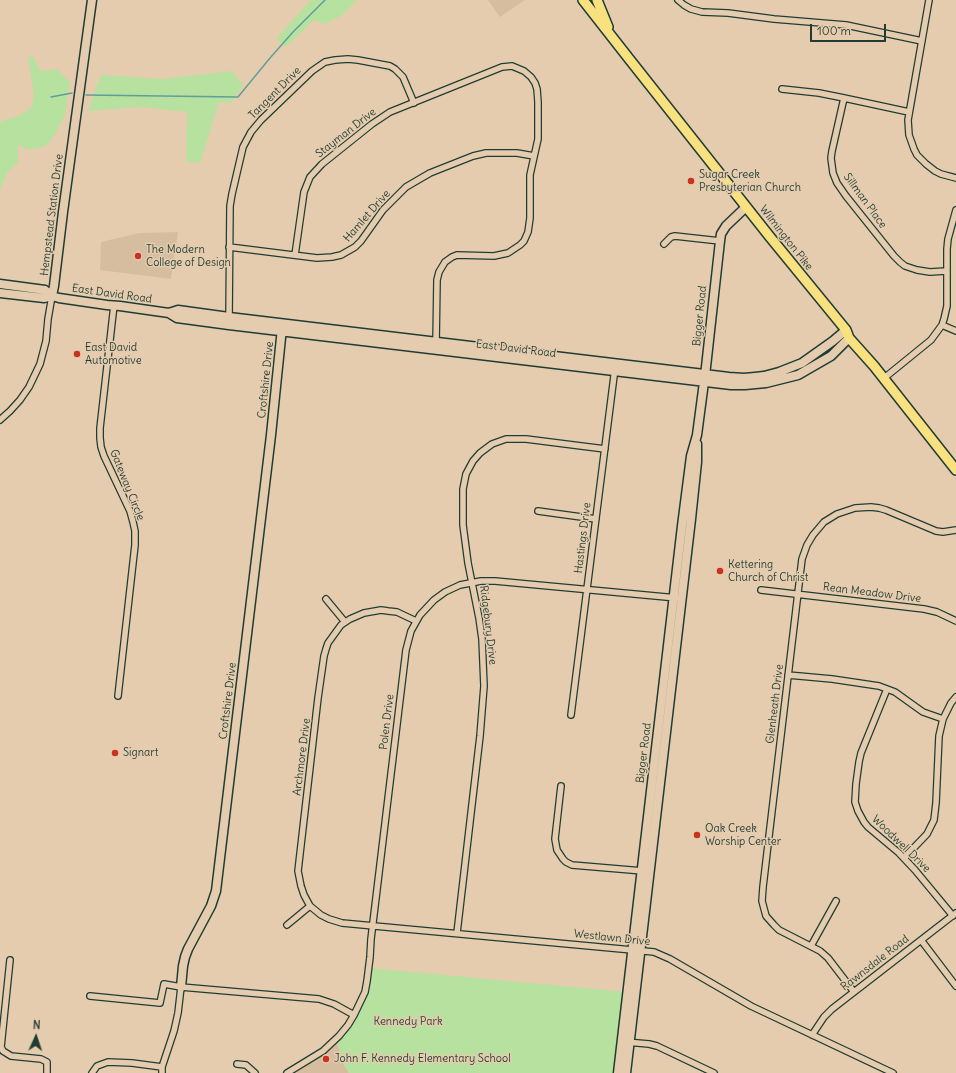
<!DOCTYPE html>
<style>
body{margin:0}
#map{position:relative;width:956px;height:1073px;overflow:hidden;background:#e6ccae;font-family:Delius,sans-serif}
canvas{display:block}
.north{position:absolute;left:16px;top:1017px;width:40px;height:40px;-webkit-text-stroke:3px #e6ccae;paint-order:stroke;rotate:3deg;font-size:11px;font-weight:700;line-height:16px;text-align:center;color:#1f3d34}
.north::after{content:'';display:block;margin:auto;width:14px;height:18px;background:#1f3d34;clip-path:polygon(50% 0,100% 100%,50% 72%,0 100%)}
.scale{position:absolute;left:810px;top:24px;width:76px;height:18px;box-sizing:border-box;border:2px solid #1f3d34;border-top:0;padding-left:5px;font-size:12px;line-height:14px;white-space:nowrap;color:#1f3d34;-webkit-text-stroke:3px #e6ccae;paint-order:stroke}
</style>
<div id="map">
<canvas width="956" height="1073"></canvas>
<div class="north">N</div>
<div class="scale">100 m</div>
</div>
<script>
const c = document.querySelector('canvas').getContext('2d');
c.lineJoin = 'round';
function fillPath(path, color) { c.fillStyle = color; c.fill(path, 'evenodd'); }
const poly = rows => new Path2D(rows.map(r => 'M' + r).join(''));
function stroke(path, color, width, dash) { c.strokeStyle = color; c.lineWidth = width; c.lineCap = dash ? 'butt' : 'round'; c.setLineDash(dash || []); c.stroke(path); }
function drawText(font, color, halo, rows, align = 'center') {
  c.font = font + ' Delius,sans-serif'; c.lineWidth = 3; c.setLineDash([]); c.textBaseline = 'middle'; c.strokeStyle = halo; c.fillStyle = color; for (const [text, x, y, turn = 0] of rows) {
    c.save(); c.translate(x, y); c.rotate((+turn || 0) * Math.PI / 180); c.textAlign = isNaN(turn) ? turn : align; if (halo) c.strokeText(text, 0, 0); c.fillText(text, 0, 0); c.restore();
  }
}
fillPath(poly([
 [488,0,525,0,500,17],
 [178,232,171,279,100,270,101,242,140,233],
 [336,1040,345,1067,349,1073,287,1073]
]), '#d7bda0');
fillPath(poly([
 [311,0,357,0,342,15,325,24,314,20,286,47,276,39],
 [33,56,40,71,57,69,70,82,65,115,54,136,46,146,29,150,18,145,18,163,7,172,0,191,0,122,18,116,31,108,34,96,28,57],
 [232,71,243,85,231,103,219,102,200,163,186,162,187,112,141,107,88,111,101,75,163,79],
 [369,968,627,992,618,1073,349,1073,345,1067,336,1040,361,1000]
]), '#b6e19e');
stroke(poly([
 [86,95,238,97,270,58,293,32,325,0],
 [51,97,72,93]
]), '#609e9c', 1.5);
const street = poly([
 [678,0,684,5,691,9,702,12,728,13,774,19,846,25,922,41],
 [929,0,908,120,909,135,914,149,917,155,926,164,935,171,941,174,956,178],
 [782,89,819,93,844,98,909,112],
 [844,98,832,151,831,158,833,173,837,183,846,196,894,256,900,262,905,266,917,270,930,272,946,271],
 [664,244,671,237,675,236,720,241],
 [229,247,317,258,332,257,341,255,355,247,361,241,383,210,406,187,430,173,473,156,486,153,517,153,534,156],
 [295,255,304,192,310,177,322,164,372,124,390,112,502,67,512,66,524,71,531,77,535,83,537,89,538,102,538,139,530,175,530,218,528,232,524,241,520,245,508,253,494,256,457,255,452,257,445,262,439,272,437,280,436,344],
 [114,305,100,428,100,438,101,447,104,456,130,511,133,522,135,531,135,545,118,696],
 [229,319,230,206,232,194,243,147,251,132,261,120,312,71,325,62,335,60,348,59,358,60,390,66,395,69,403,77,414,103],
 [942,325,956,331],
 [883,379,931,340,942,325,944,319,947,306,947,249,948,239,956,210],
 [0,420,10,411,20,400,29,387,40,364,46,341,48,319,52,296],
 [538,511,596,519],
 [761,590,924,609,937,612,956,621],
 [326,599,345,622],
 [416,621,397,612,388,611,381,610,364,613,350,619,341,625,328,643,326,649,324,656,318,698,298,871,301,886,304,895,310,906,321,915,329,919,342,923,654,952,670,959,751,1006,893,1073],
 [788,675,832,679,879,686,895,692,923,712,943,719],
 [887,689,861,753,859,762,856,784,855,802,858,811,864,822,868,827,899,853,915,870,953,916],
 [571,715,615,368],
 [561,786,555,839,557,850,563,859,566,862,572,865,643,871],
 [904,858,927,834,934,820,936,803,939,736,943,719,951,703,956,697],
 [287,925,310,906],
 [457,933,480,736,484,686,482,639,479,618,468,563,463,525,463,489,466,474,473,461,480,453,492,444,506,439,526,439,605,449],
 [921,940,956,986],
 [811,946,836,901],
 [10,960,1,1047,3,1051,11,1056,41,1059,47,1062,47,1073],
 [854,992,828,958,820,951,779,930,774,925,766,916,762,901,763,887,767,853,802,559,807,545,813,535,824,522,837,514,855,508,871,507,879,508,886,510,936,531,943,532,956,530],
 [90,996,160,1003,164,984,181,987,319,999,334,1004,354,1015],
 [812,1035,824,1017,832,1009,956,913],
 [626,1042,649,1044,657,1046,714,1073],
 [237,1064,246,1065,255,1073],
 [92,1073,97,1066,108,1062,132,1063,162,1067],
 [162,1073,162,1067,174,1031,178,1013,181,987],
 [287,1073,323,1051,339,1036,348,1025,354,1015,365,992,367,981,370,957,371,939,406,650,411,631,420,615,434,600,445,592,460,585,481,581,495,581,677,598]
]);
const secondary = poly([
 [0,284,45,290,52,296,59,298,107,305,120,306,169,313,178,310,229,317,729,377,744,378,755,377,764,376,779,372,802,363,833,341,846,330],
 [0,293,44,298,52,296],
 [52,296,54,286,63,212,92,0],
 [169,313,177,318,229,325,731,385,745,385,766,383,798,375,831,356,849,338],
 [181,987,183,966,185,957,188,949,211,906,216,891,271,435,282,328],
 [618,1073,682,526,691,456,697,435,706,367,720,241,721,234,726,226,746,207],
 [626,1073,691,519,697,462,697,444]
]);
const primary = poly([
 [583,0,630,60,770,237,846,330,849,338,874,366,956,470],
 [597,0,608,27]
]);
stroke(street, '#1f3d34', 8);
stroke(secondary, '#1f3d34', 11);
stroke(primary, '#1f3d34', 12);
stroke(street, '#e6ccae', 5.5);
stroke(secondary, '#e6ccae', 8);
stroke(primary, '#fae180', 9);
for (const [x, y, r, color] of [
 [691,181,4,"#c8321e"],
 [138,256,4,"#c8321e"],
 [77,354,4,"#c8321e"],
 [720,571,4,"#c8321e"],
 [115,753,4,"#c8321e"],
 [697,835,4,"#c8321e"],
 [326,1059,4,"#c8321e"]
]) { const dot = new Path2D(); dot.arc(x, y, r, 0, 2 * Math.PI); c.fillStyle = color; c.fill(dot); stroke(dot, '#e6ccae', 1.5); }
drawText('11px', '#1f3d34', '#e6ccae', [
 ["Tangent Drive",275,93,-45],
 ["Stayman Drive",346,133,-38],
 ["Sillman Place",865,201,54],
 ["Hempstead Station Drive",52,215,-83],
 ["Hamlet Drive",367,216,-49],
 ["Wilmington Pike",786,238,52],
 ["East David Road",112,294,8],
 ["Bigger Road",700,316,-84],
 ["East David Road",516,349,7],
 ["Croftshire Drive",266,380,-84],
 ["Gateway Circle",127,485,68],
 ["Hastings Drive",583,538,-83],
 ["Rean Meadow Drive",872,593,7],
 ["Ridgebury Drive",488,625,83],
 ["Croftshire Drive",228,701,-83],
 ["Glenheath Drive",775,704,-83],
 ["Polen Drive",387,722,-83],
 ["Bigger Road",644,753,-83],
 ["Archmore Drive",302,757,-83],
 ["Woodwell Drive",901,844,44],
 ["Westlawn Drive",612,938,6],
 ["Rawnsdale Road",875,963,-38]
]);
drawText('11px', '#1f3d34', '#e6ccae', [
 ["Sugar Creek",699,175],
 ["Presbyterian Church",699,188],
 ["The Modern",146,250],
 ["College of Design",146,263],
 ["East David",85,348],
 ["Automotive",85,361],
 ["Kettering",728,565],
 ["Church of Christ",728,578],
 ["Signart",123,753],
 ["Oak Creek",705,829],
 ["Worship Center",705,842],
 ["John F. Kennedy Elementary School",334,1059]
], 'left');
drawText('11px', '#274539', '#e6ccae', [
 ["Kennedy Park",408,1022]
]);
</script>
